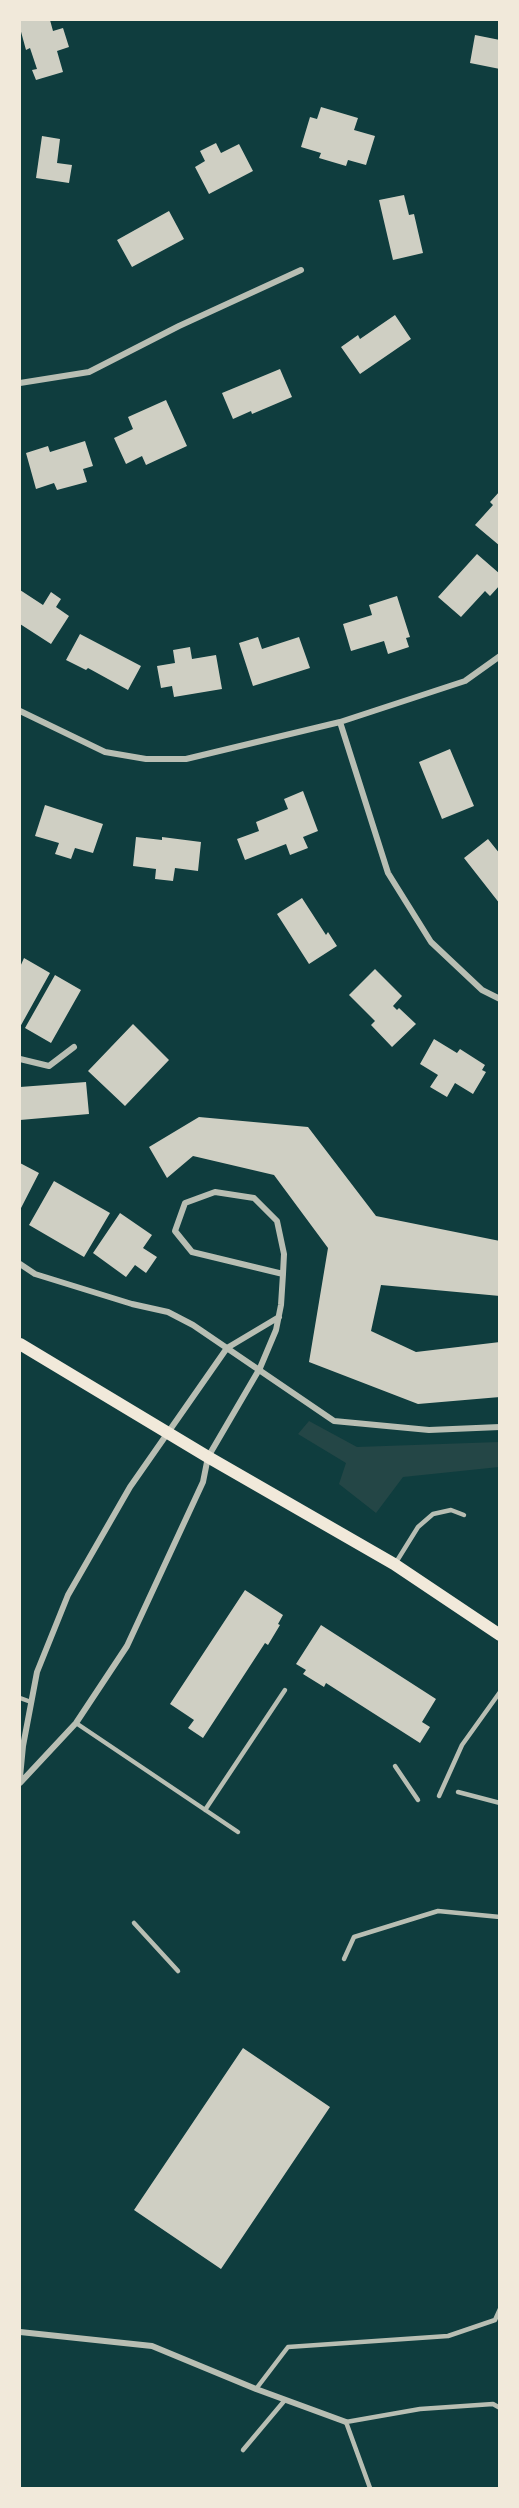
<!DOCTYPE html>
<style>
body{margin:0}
#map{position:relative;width:519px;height:2508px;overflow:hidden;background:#0f3d3e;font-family:Mulish,sans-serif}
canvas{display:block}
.frame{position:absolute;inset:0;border:21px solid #f1e9da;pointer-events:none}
</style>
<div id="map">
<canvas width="519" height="2508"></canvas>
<div class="frame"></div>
</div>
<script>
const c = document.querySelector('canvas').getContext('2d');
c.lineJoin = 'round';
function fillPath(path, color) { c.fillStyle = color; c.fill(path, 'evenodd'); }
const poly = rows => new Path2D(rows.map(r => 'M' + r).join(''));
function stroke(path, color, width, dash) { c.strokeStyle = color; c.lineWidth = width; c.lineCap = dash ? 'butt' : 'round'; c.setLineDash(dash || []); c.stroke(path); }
fillPath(poly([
 [309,1421,357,1447,499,1442,499,1467,403,1477,376,1513,339,1484,346,1463,298,1434]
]), '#244646');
fillPath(poly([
 [20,20,50,20,53,31,63,28,69,47,57,51,63,72,36,80,32,70,37,69,30,48,26,50,20,28],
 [475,35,500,40,500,69,470,63],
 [321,107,358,118,354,130,375,136,366,165,348,160,346,166,319,158,321,153,301,147,310,117,317,119],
 [42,136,60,139,57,163,72,165,69,183,36,178],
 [216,143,221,153,239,144,253,171,209,194,195,167,205,161,200,151],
 [404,195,409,215,414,214,423,253,393,260,379,200],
 [169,211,184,239,132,267,117,240],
 [395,315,411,339,360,374,341,347,358,335,360,339],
 [280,369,292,397,252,414,251,411,233,419,222,393],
 [166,400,187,446,146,465,142,456,126,464,114,438,133,429,128,417],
 [85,441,93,466,83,469,87,482,57,490,54,483,36,489,26,453,48,446,50,452],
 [500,491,500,546,475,525,493,505,490,502],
 [477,554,500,574,500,585,490,596,485,591,461,617,438,597],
 [20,590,43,605,51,592,61,599,56,607,69,616,51,644,20,624],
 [397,596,410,637,406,638,409,647,388,654,384,641,351,651,343,624,372,615,369,605],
 [80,634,141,666,128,690,88,668,86,670,66,660],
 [258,637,262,649,299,637,310,668,253,686,239,643],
 [190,647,192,659,216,655,222,689,174,697,172,686,161,688,157,666,175,663,173,650],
 [450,749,474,806,442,819,419,762],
 [303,791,318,831,303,837,308,848,290,855,286,844,245,860,237,839,259,831,256,822,288,809,284,799],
 [45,805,103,824,93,853,75,848,71,859,55,854,59,843,35,836],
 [136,837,162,840,162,837,201,842,198,871,175,868,173,881,155,879,156,869,133,866],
 [488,839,500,854,500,904,464,858],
 [302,898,326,935,328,932,337,946,309,964,277,914],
 [24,958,50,973,20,1027,20,967],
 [375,969,402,996,393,1006,397,1010,399,1008,416,1024,392,1047,371,1025,375,1021,349,995],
 [55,975,81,990,51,1043,25,1028],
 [133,1024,169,1060,125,1106,88,1071],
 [434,1039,457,1053,460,1049,485,1065,482,1070,486,1072,473,1094,455,1083,447,1097,430,1087,438,1075,420,1064],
 [86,1082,89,1114,20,1120,20,1087],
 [199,1117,308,1127,376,1216,500,1241,500,1296,381,1285,371,1331,416,1352,500,1342,500,1397,418,1404,309,1362,328,1248,274,1175,193,1156,167,1178,149,1147],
 [20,1163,39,1173,20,1210],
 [54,1181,110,1213,84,1257,29,1225],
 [120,1213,152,1235,143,1248,157,1257,146,1273,135,1265,126,1277,93,1253],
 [245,1590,283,1615,278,1624,280,1625,268,1645,265,1643,203,1738,188,1728,194,1720,170,1704],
 [321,1625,436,1699,422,1722,430,1727,420,1743,326,1683,324,1687,303,1674,306,1670,296,1664],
 [243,2048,330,2107,221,2269,134,2210]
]), '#cfcfc3');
stroke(poly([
 [395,1564,418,1527,433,1514,451,1510,464,1515],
 [20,1698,31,1702],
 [76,1723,238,1832],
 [395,1766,418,1800],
 [458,1792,500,1803],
 [439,1796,462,1745,500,1692],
 [205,1810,285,1690],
 [134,1923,178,1971],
 [344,1959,354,1937,438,1911,500,1917],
 [256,2389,288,2347,448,2336,495,2320,500,2309],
 [243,2450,285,2400],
 [370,2488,346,2422,420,2409,493,2404,500,2408]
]), '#b8beb3', 4.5);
stroke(poly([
 [20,383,89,372,179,326,301,270],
 [20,711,105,752,146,759,186,759,340,722,465,681,500,656],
 [340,722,388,873,431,942,482,990,500,999],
 [20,1059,49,1066,74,1047],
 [20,1264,35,1274,132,1304,168,1312,193,1325,334,1421,429,1430,500,1427],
 [20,1777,23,1746,37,1672,68,1595,130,1487,227,1348,279,1317],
 [20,1783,76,1723,127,1646,203,1482,208,1457,260,1368,276,1330,281,1305,283,1274,284,1254,277,1221,254,1198,215,1192,185,1203,175,1231,192,1252,283,1274],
 [20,2332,152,2346,256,2389,346,2422]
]), '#b8beb3', 6);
stroke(poly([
 [20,1344,208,1457,394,1564,500,1635]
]), '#f1e9da', 12);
</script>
